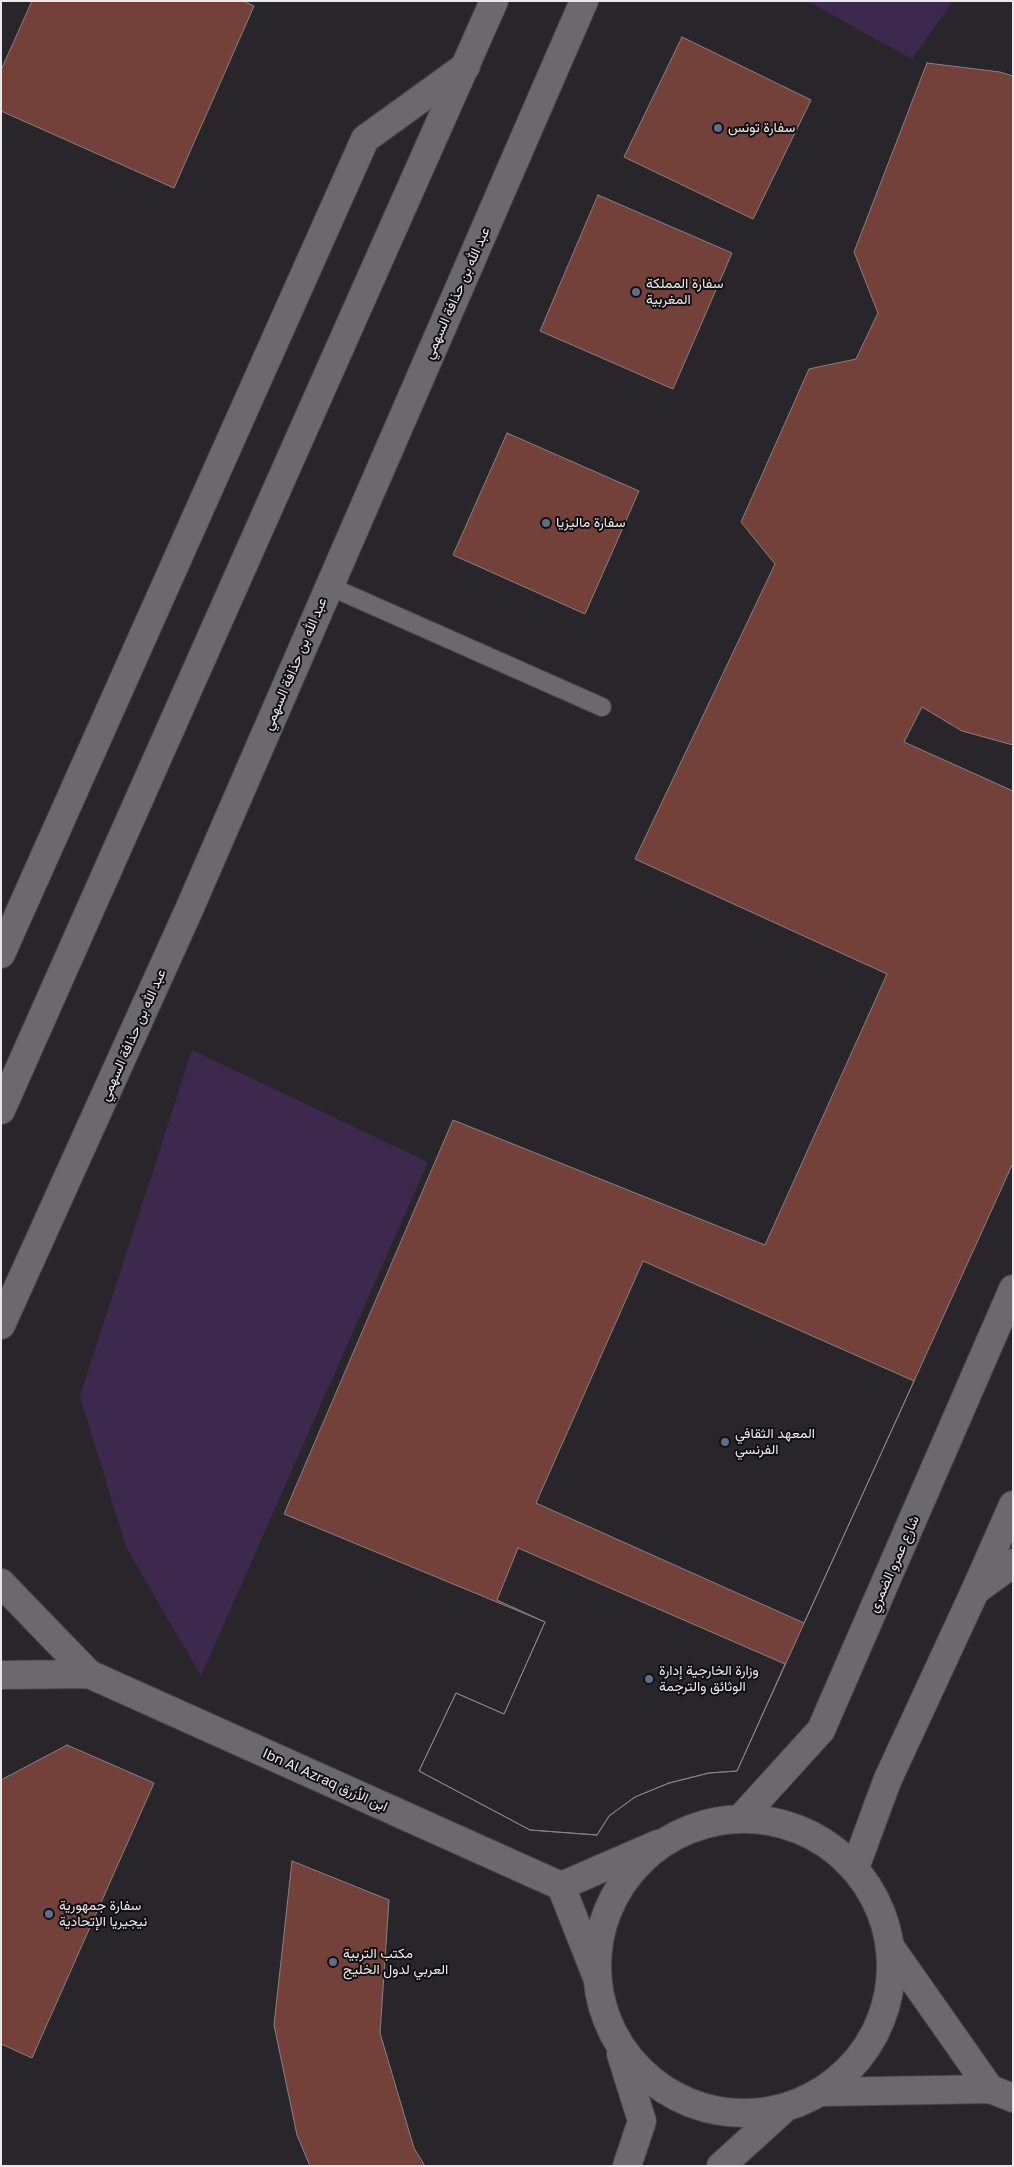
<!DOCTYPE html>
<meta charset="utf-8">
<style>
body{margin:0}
#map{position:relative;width:1014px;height:2167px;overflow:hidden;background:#28262a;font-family:"Golos Text",sans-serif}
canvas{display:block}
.frame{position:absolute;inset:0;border:2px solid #eae8ec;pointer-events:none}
</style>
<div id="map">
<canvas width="1014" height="2167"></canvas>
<div class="frame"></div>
</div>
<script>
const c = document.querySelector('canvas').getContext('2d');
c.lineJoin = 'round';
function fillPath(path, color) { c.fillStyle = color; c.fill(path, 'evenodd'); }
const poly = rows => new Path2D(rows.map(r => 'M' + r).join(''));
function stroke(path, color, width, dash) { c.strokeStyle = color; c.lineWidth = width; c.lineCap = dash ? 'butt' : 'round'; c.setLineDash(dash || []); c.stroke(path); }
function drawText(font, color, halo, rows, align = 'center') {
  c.font = font + ' "Golos Text",Vazirmatn,sans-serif'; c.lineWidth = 4; c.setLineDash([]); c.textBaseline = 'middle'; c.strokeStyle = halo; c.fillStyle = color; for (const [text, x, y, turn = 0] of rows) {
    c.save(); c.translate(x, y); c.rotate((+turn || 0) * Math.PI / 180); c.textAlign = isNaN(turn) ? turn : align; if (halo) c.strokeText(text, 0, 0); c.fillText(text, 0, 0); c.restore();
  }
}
fillPath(poly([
 [807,1,953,1,912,59],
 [192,1050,428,1162,201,1676,126,1547,80,1396]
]), '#3d284e');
const building = poly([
 [32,1,243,1,254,6,174,188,1,111,1,70,32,1],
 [682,37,811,100,753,219,624,157,682,37],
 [927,63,1000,72,1013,76,1013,745,962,731,922,707,904,742,1013,791,1013,1163,737,1771,709,1773,669,1783,635,1797,609,1816,597,1835,530,1830,419,1771,456,1693,504,1714,545,1622,284,1514,453,1120,765,1245,887,974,635,859,775,564,741,522,809,369,856,359,878,313,854,252,927,63],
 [598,195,732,253,673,389,540,331,598,195],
 [507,433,639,491,585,614,453,555,507,433],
 [643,1261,914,1381,804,1623,536,1503,643,1261],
 [518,1548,785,1664,737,1771,709,1773,669,1783,635,1797,609,1816,597,1835,530,1830,419,1771,456,1693,504,1714,545,1622,497,1600,518,1548],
 [67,1745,154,1783,32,2058,1,2044,1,1780,67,1745],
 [292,1861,389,1900,380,2033,414,2148,425,2166,310,2166,297,2135,274,2025,292,1861]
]);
fillPath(building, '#74403a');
stroke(building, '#898281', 1);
const service = poly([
 [329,586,602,707]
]);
const minor = poly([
 [1,954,365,139,466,66],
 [1,1583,89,1674,1,1675],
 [975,1591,1013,1563],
 [89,1674,561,1886],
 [561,1886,658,1844],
 [561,1886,596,1975],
 [891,1948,990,2089],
 [822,2092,990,2089,1013,2098]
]);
const tertiary = poly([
 [1,1110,494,1],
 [1,1325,188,912,584,1],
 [742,1817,821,1730,1013,1289],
 '597 1966a147 147 0 1 1 294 0a147 147 0 1 1-294 0Z',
 [855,1868,887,1781,975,1591,1013,1505],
 [621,2054,642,2121,627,2166],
 [721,2166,785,2108]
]);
stroke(service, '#454347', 20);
stroke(minor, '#454347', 30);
stroke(tertiary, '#454347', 30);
stroke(service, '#6b696e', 18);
stroke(minor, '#6b696e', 28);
stroke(tertiary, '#6b696e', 28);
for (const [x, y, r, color] of [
 [718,128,5,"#5c6f8a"],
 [636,292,5,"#5c6f8a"],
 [546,523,5,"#5c6f8a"],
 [725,1442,5,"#5c6f8a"],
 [649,1679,5,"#5c6f8a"],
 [49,1914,5,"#5c6f8a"],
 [333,1962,5,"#5c6f8a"]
]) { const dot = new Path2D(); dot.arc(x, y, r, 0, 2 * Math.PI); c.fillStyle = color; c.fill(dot); stroke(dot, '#100f11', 2); }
drawText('14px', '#eae8ec', '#100f11', [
 ["سفارة تونس",728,128],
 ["سفارة المملكة",646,284],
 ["المغربية",646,300],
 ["سفارة ماليزيا",556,523],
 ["المعهد الثقافي",735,1434],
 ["الفرنسي",735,1450],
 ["وزارة الخارجية إدارة",659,1671],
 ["الوثائق والترجمة",659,1687],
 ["سفارة جمهورية",59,1906],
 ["نيجيريا الإتحادية",59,1922],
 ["مكتب التربية",343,1954],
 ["العربي لدول الخليج",343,1970]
], 'left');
drawText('14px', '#eae8ec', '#100f11', [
 ["عبد الله بن حذافة السهمي",457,293,-66],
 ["عبد الله بن حذافة السهمي",295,664,-67],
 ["عبد الله بن حذافة السهمي",133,1035,-66],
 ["شارع عمرو الضمري",894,1564,-66],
 ["Ibn Al Azraq ابن الأزرق",325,1780,24]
]);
</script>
